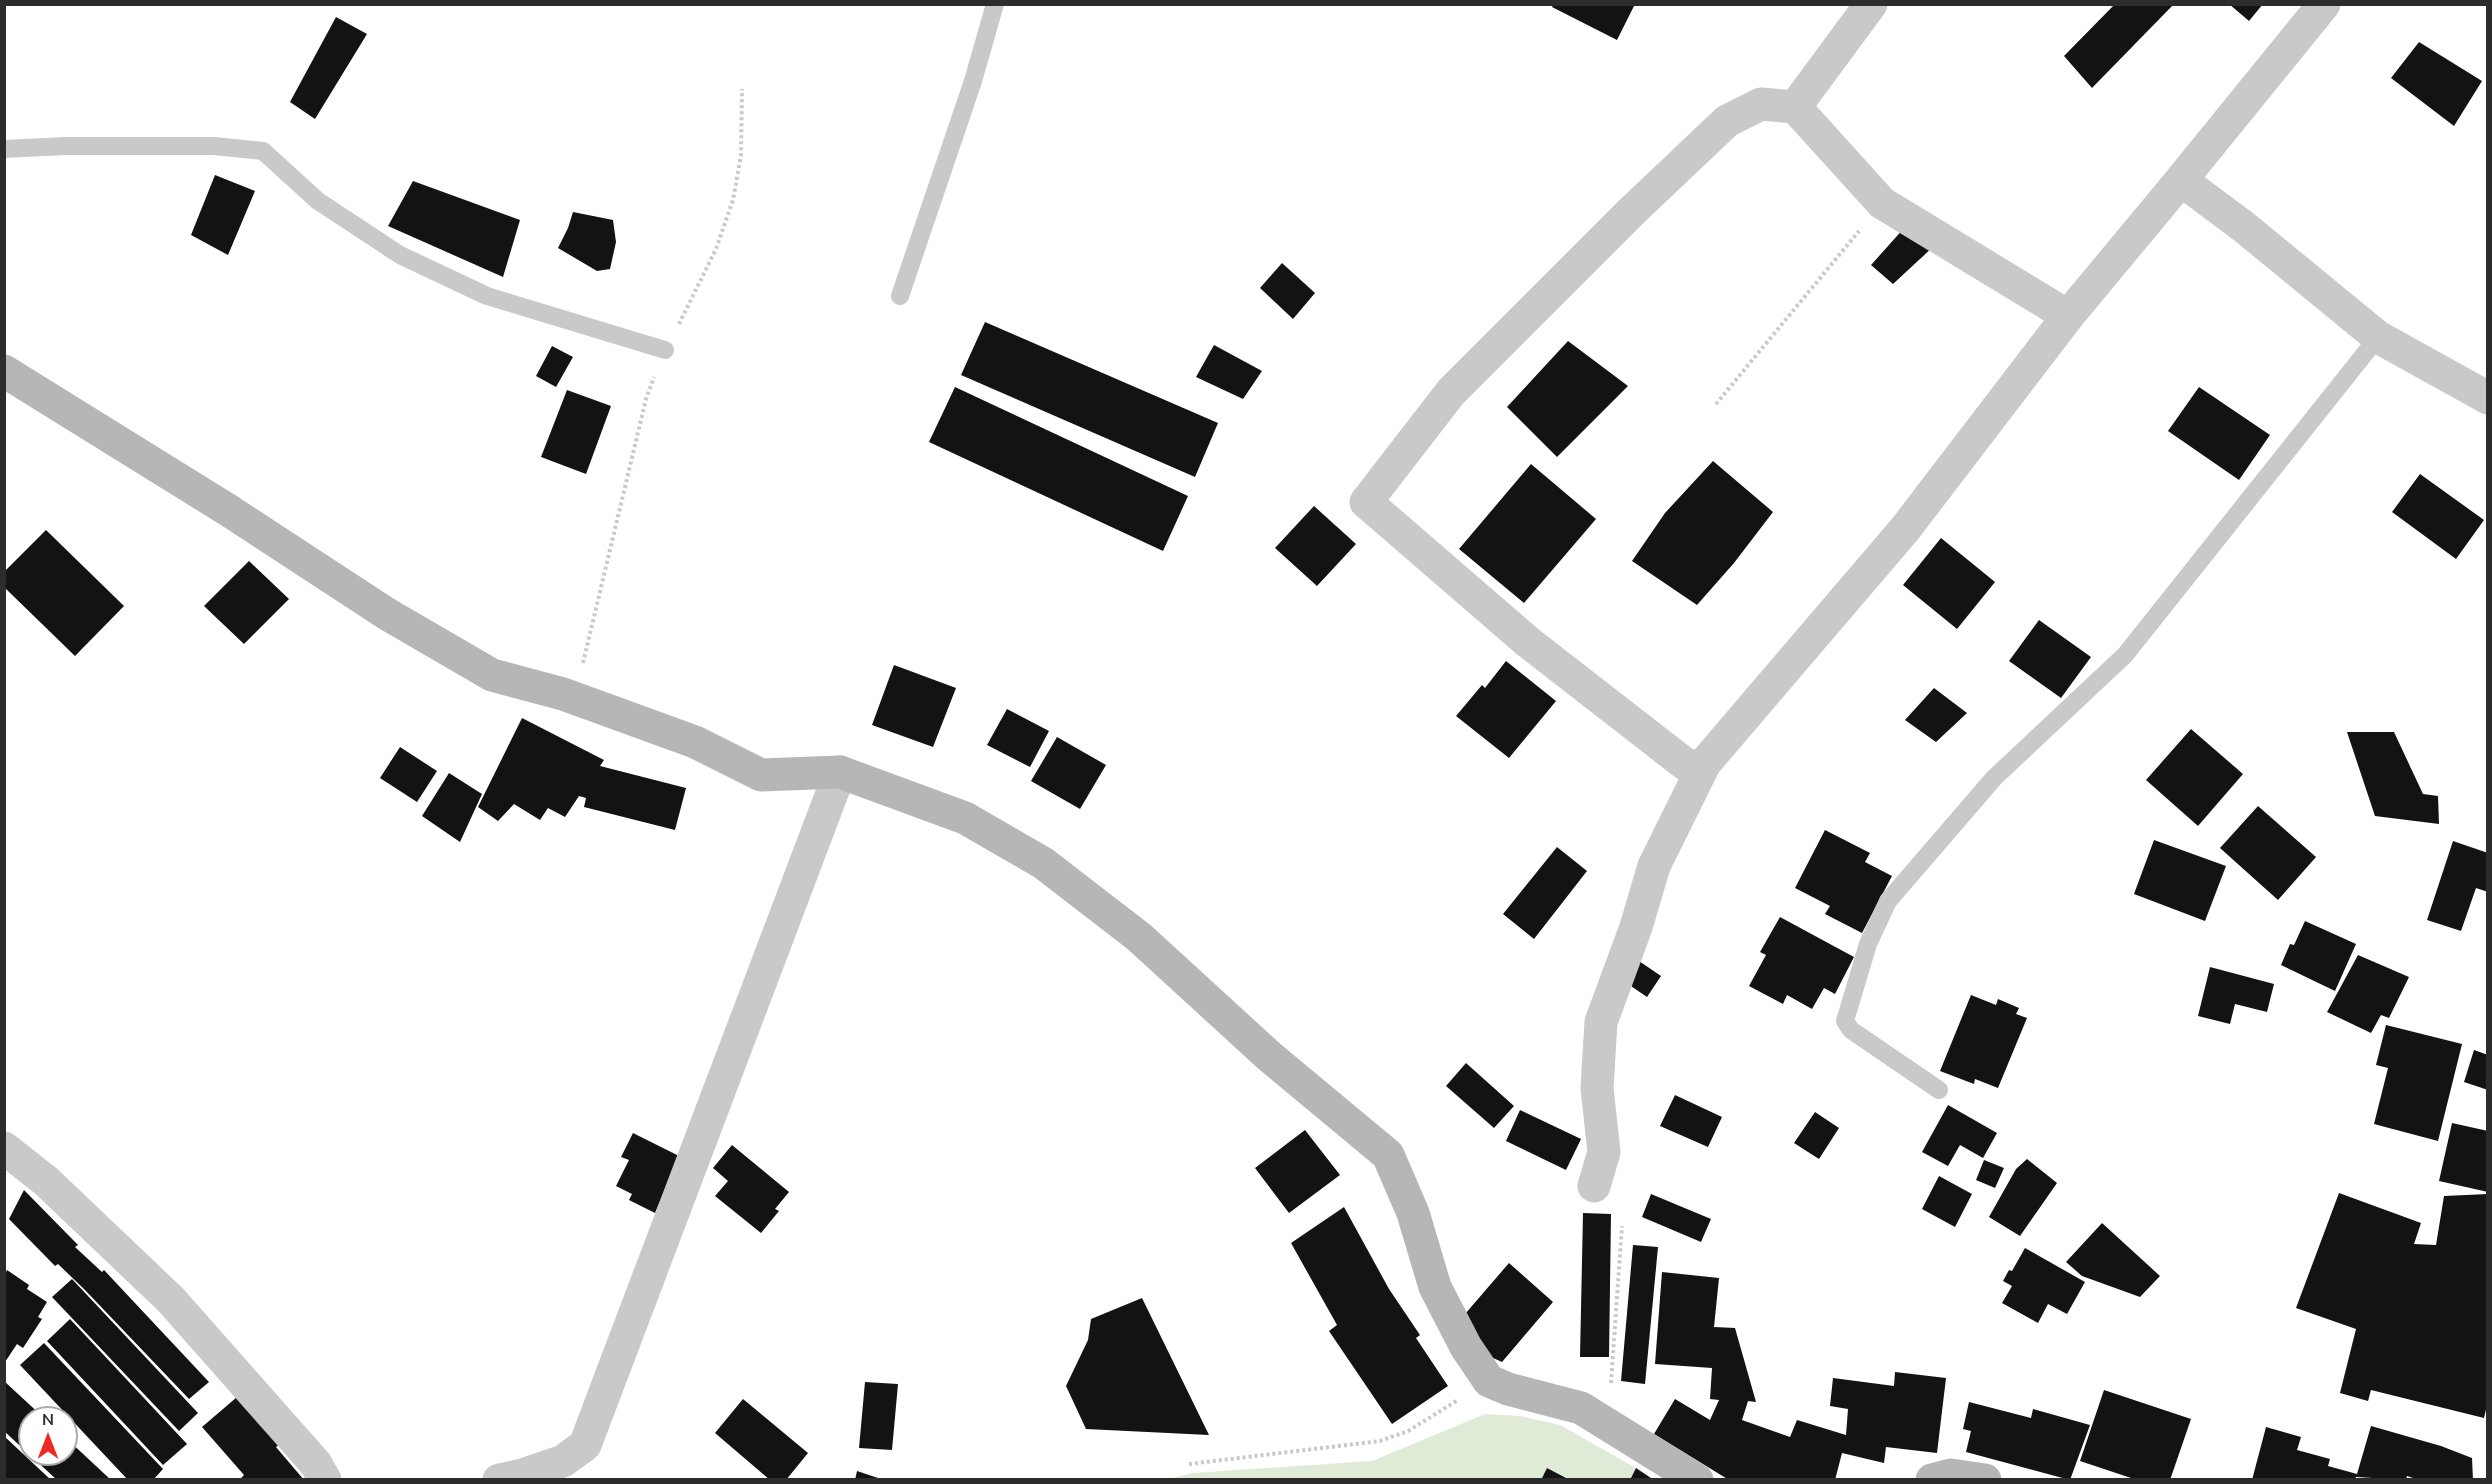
<!DOCTYPE html>
<style>
body{margin:0}
#map{position:relative;width:2492px;height:1484px;overflow:hidden;background:#fff;font-family:"Nunito Sans",sans-serif}
canvas{display:block}
.frame{position:absolute;inset:0;border:6px solid #2c2c2c;pointer-events:none}
.north{position:absolute;left:18px;top:1406px;width:60px;height:60px;box-sizing:border-box;background:#fff;border:2px solid #ababab;border-radius:50%;rotate:0deg;font-size:16px;font-weight:700;line-height:24px;text-align:center;color:#2c2c2c}
.north::after{content:'';display:block;margin:auto;width:21px;height:27px;background:#ef2721;clip-path:polygon(50% 0,100% 100%,50% 72%,0 100%)}
</style>
<div id="map">
<canvas width="2492" height="1484"></canvas>
<div class="frame"></div>
<div class="north">N</div>
</div>
<script>
const c = document.querySelector('canvas').getContext('2d');
c.lineJoin = 'round';
function fillPath(path, color) { c.fillStyle = color; c.fill(path, 'evenodd'); }
const poly = rows => new Path2D(rows.map(r => 'M' + r).join(''));
function stroke(path, color, width, dash) { c.strokeStyle = color; c.lineWidth = width; c.lineCap = dash ? 'butt' : 'round'; c.setLineDash(dash || []); c.stroke(path); }
fillPath(poly([
 [1485,1414,1520,1416,1560,1425,1636,1468,1630,1480,1570,1479,1547,1468,1541,1480,1165,1480,1193,1473,1372,1461]
]), '#e0ebd7');
fillPath(poly([
 [1554,4,1635,4,1617,40,1552,7],
 [2115,4,2174,4,2092,88,2064,56],
 [2229,4,2263,4,2249,21],
 [336,17,367,34,315,119,290,102],
 [2419,42,2482,81,2454,126,2391,78],
 [215,175,255,191,228,255,191,235],
 [413,181,520,220,503,277,388,226],
 [573,212,613,220,616,242,610,269,597,271,558,248,568,228],
 [1905,227,1934,246,1893,284,1871,265],
 [1282,263,1315,293,1293,319,1260,288],
 [985,322,1218,423,1195,477,961,375],
 [1568,341,1628,386,1557,457,1507,407],
 [1214,345,1262,371,1243,399,1196,377],
 [552,346,573,357,556,387,536,376],
 [955,387,1188,496,1163,551,929,442],
 [2199,387,2270,435,2239,480,2168,431],
 [567,390,611,406,586,474,541,457],
 [1713,461,1773,512,1734,563,1697,605,1632,561,1665,513],
 [1531,464,1596,519,1524,603,1459,549],
 [2420,474,2484,520,2456,559,2392,512],
 [1314,506,1356,544,1317,586,1275,548],
 [46,530,124,606,75,656,4,587,4,572],
 [1941,538,1995,582,1957,629,1903,585],
 [249,561,289,599,244,644,204,606],
 [2039,620,2091,657,2061,698,2009,661],
 [1506,661,1556,701,1509,758,1456,716,1482,685,1485,688],
 [894,665,956,688,933,747,872,725],
 [1934,688,1967,713,1936,742,1905,720],
 [1007,709,1049,731,1030,767,987,745],
 [522,718,604,760,600,766,686,788,675,830,584,807,586,798,579,796,565,817,548,808,540,820,514,804,498,821,478,807],
 [2191,729,2243,774,2198,826,2146,780],
 [2347,732,2394,732,2423,794,2438,796,2439,824,2375,816],
 [1057,737,1106,765,1080,809,1031,781],
 [400,747,437,771,417,802,380,778],
 [449,773,482,794,460,842,422,816],
 [2258,806,2316,857,2278,900,2220,848],
 [1825,830,1870,853,1865,862,1892,876,1862,933,1825,914,1830,906,1795,888],
 [2154,840,2226,866,2205,921,2134,894],
 [2453,841,2488,853,2488,892,2476,888,2461,931,2427,920],
 [1557,847,1587,871,1534,939,1503,914],
 [1780,917,1854,957,1835,994,1824,988,1812,1009,1787,995,1783,1004,1749,986,1766,955,1760,952],
 [2305,921,2356,944,2335,991,2281,965,2290,944,2294,945],
 [2358,955,2409,977,2389,1018,2381,1015,2371,1033,2327,1012],
 [1639,961,1661,976,1647,997,1625,982],
 [2210,967,2274,984,2267,1012,2235,1004,2230,1024,2198,1016],
 [1971,995,1996,1005,1998,999,2019,1008,2016,1014,2027,1018,1998,1088,1975,1079,1974,1084,1940,1071],
 [2386,1025,2462,1044,2438,1141,2374,1124,2388,1068,2376,1065],
 [2474,1050,2488,1055,2488,1090,2464,1082],
 [1466,1063,1514,1106,1494,1128,1446,1086],
 [1675,1095,1722,1117,1708,1147,1660,1126],
 [1948,1105,1997,1133,1983,1158,1960,1145,1948,1166,1922,1152],
 [1520,1110,1581,1139,1566,1170,1506,1141],
 [1815,1112,1839,1128,1819,1159,1794,1143],
 [2452,1123,2488,1131,2488,1192,2439,1181],
 [1305,1130,1340,1175,1289,1213,1255,1168],
 [633,1133,679,1156,655,1213,629,1200,632,1194,616,1186,629,1160,621,1157],
 [732,1145,789,1192,775,1209,779,1211,761,1233,715,1196,728,1181,713,1168],
 [2027,1159,2057,1183,2020,1236,1989,1217,2016,1169],
 [1984,1160,2004,1168,1995,1188,1976,1180],
 [1939,1176,1972,1194,1955,1227,1922,1209],
 [24,1190,78,1245,75,1247,102,1272,104,1270,209,1382,189,1399,84,1289,58,1264,55,1266,9,1219],
 [2339,1193,2421,1223,2414,1244,2436,1245,2444,1196,2488,1194,2488,1401,2484,1418,2371,1390,2368,1401,2340,1393,2356,1329,2296,1308],
 [1651,1194,1711,1219,1701,1242,1642,1217],
 [1344,1207,1389,1289,1420,1335,1416,1338,1448,1386,1392,1424,1329,1331,1337,1325,1291,1243],
 [1583,1213,1611,1214,1609,1357,1580,1357],
 [2102,1223,2160,1276,2140,1297,2082,1276,2066,1262],
 [1633,1245,1658,1247,1645,1384,1621,1381],
 [2025,1248,2085,1282,2067,1314,2048,1304,2038,1323,2002,1303,2012,1286,2003,1281,2009,1270,2012,1271],
 [1509,1263,1553,1302,1502,1362,1482,1353,1459,1321],
 [7,1270,29,1285,27,1289,47,1302,38,1317,42,1319,23,1348,17,1344,5,1362,5,1274],
 [1662,1272,1719,1278,1714,1327,1735,1328,1756,1402,1748,1401,1742,1420,1790,1437,1797,1420,1846,1435,1848,1409,1830,1406,1833,1378,1894,1386,1895,1372,1946,1378,1937,1453,1886,1447,1884,1463,1842,1453,1835,1480,1729,1480,1654,1434,1675,1399,1710,1420,1719,1400,1710,1399,1712,1368,1655,1364],
 [72,1279,198,1413,179,1431,52,1297],
 [1142,1298,1209,1435,1086,1429,1066,1386,1088,1340,1091,1319],
 [70,1319,187,1444,163,1465,47,1341],
 [44,1343,163,1469,153,1480,128,1480,20,1365],
 [4,1381,44,1418,30,1418,30,1454,66,1454,66,1438,111,1480,57,1480,4,1431],
 [865,1382,898,1384,892,1450,859,1448],
 [2104,1390,2191,1419,2170,1480,2137,1480,2080,1461],
 [237,1397,280,1444,276,1447,304,1480,239,1480,244,1475,202,1427],
 [743,1399,808,1453,786,1480,770,1480,715,1433],
 [1969,1402,2031,1418,2033,1409,2090,1425,2070,1480,1966,1452,1971,1431,1963,1429],
 [2371,1426,2441,1446,2472,1458,2473,1480,2419,1480,2407,1476,2406,1480,2356,1477,2355,1480,2252,1480,2266,1427,2301,1437,2297,1450,2330,1459,2328,1466,2357,1474],
 [4,1436,51,1480,4,1480],
 [1547,1468,1570,1480,1541,1480],
 [1636,1468,1654,1480,1630,1480],
 [857,1471,881,1479,881,1480,855,1480]
]), '#131313');
stroke(poly([
 [679,324,716,249,733,200,741,155,742,89],
 [1716,404,1859,231],
 [583,663,646,399,654,377],
 [1611,1383,1622,1226],
 [1189,1464,1380,1441,1408,1431,1458,1400]
]), '#c9c9c9', 4, [3, 3]);
stroke(poly([
 [4,149,66,146,214,146,263,151,318,201,400,255,487,296,665,350],
 [900,296,973,81,995,4],
 [1939,1090,1851,1030,1845,1021,1868,944,1888,901,1994,778,2125,655,2378,337]
]), '#c9c9c9', 18);
stroke(poly([
 [1871,4,1795,107,1882,203,2068,316],
 [1795,107,1761,104,1727,121,1630,213,1451,392,1366,502,1528,642,1685,764,1694,767,1705,763,1905,529,2068,316,2181,180,2244,227,2378,337,2488,398],
 [2181,180,2324,4],
 [4,1148,46,1181,171,1300,316,1464,325,1480],
 [1594,1186,1604,1152,1597,1088,1601,1022,1636,927,1654,866,1705,763],
 [499,1480,522,1475,563,1461,585,1445,840,772]
]), '#c9c9c9', 33);
stroke(poly([
 [4,371,228,510,387,614,492,675,563,694,695,742,761,775,840,772,965,818,1043,863,1139,937,1269,1056,1388,1155,1413,1213,1435,1287,1466,1347,1489,1381,1508,1389,1581,1408,1697,1480],
 [1932,1480,1951,1475,1985,1480]
]), '#b6b6b6', 33);
</script>
